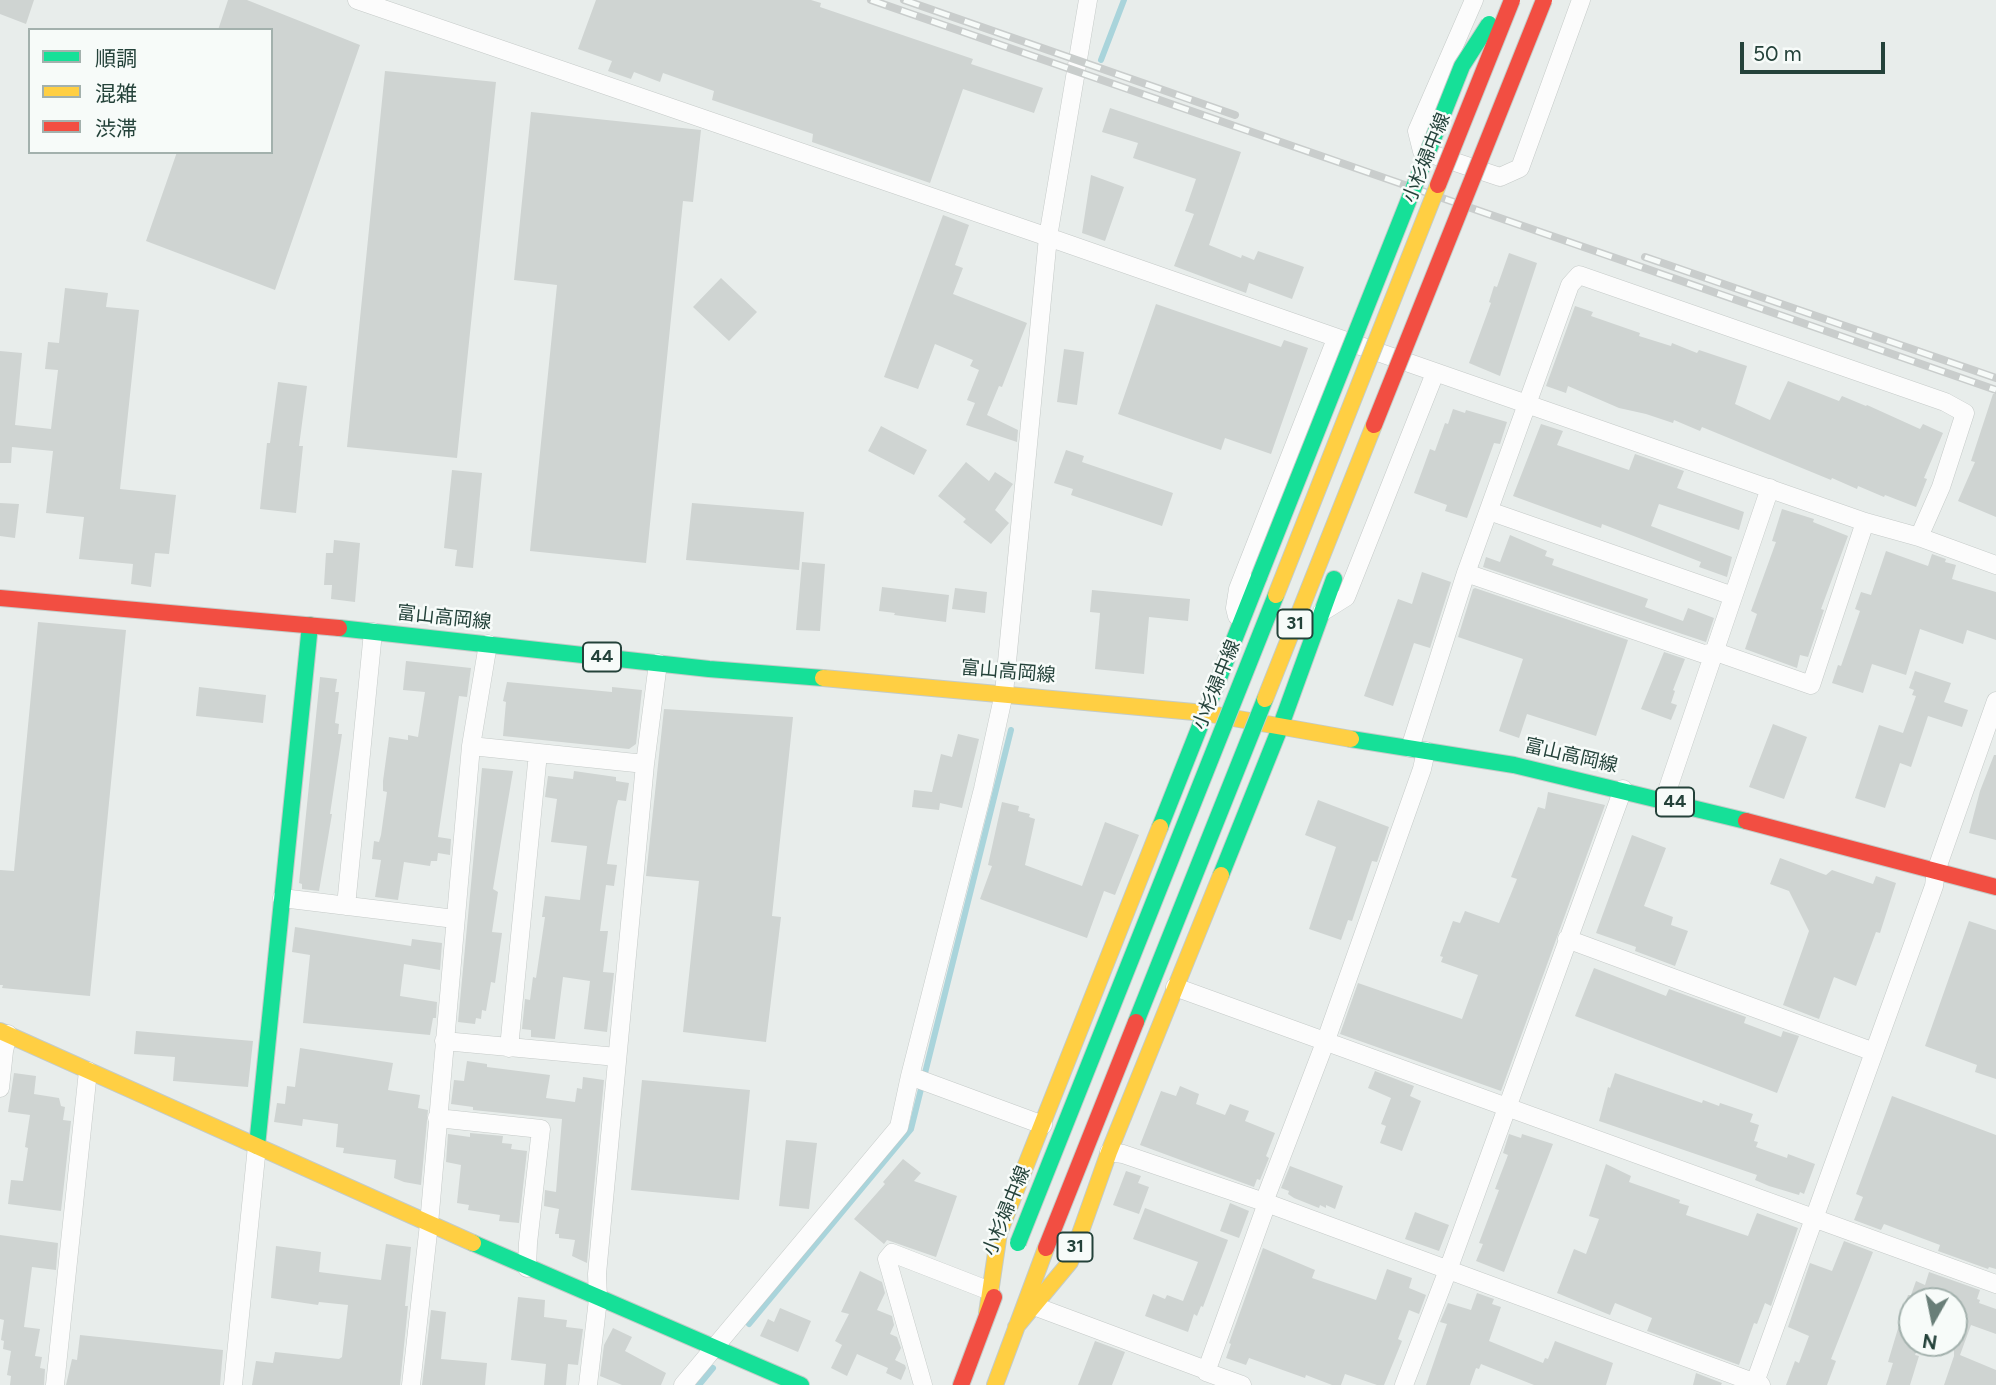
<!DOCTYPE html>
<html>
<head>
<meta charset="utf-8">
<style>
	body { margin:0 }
	#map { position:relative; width:1996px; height:1385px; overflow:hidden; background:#e8edeb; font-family:Figtree,"Noto Sans JP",sans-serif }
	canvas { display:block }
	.legend { position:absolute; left:28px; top:28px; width:245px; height:126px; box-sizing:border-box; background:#f7fbf9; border:2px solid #a3b1ad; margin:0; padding:9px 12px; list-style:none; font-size:21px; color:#24423a }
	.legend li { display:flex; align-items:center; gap:14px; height:35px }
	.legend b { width:35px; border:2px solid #a3b1ad }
	.north { position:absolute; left:1898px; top:1287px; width:70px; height:70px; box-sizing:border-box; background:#f7fbf9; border:2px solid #a3b1ad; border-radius:50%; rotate:189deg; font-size:19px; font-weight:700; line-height:28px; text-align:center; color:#24423a }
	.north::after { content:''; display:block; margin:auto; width:24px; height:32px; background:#697e78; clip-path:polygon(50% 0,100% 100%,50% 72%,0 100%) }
	.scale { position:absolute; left:1740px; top:42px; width:145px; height:32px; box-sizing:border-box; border:4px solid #24423a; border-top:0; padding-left:9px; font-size:21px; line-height:24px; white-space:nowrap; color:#24423a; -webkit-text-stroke:5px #f7fbf9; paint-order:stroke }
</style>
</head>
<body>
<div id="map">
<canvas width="1996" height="1385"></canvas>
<ul class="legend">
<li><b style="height:9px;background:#16e098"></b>順調</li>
<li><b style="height:9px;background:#ffcf43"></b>混雑</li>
<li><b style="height:9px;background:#f24e42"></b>渋滞</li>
</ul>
<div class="north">N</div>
<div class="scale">50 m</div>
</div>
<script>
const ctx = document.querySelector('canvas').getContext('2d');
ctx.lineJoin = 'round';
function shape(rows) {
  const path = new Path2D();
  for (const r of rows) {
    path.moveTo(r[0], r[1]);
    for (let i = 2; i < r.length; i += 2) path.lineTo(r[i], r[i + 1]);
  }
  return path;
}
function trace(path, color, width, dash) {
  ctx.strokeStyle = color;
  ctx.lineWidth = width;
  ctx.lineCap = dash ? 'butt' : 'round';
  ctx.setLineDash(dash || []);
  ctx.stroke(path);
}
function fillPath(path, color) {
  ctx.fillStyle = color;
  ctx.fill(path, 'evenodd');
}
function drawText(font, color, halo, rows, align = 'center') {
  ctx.font = font + ' Figtree,"Noto Sans JP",sans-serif';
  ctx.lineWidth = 5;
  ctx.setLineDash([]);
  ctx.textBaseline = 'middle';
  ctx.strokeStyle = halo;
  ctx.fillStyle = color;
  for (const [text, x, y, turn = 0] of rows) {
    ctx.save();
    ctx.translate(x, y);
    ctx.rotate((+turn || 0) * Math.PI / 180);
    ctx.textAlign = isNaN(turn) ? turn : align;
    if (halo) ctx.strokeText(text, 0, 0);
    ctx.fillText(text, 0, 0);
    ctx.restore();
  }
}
trace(shape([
	[1101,60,1124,0],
	[749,1324,911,1129,1011,730],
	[699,1385,713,1368]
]), '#a9d4db', 6);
fillPath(shape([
	[0,0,34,0,26,24,0,14],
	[228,0,247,0,360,45,275,290,146,241,177,152,271,152,271,30,218,30],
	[596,0,811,0,821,3,820,7,973,59,971,64,1043,88,1034,113,963,89,930,183,812,142,813,134,712,100,714,91,663,73,660,82,634,72,631,79,608,71,612,61,578,49],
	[385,71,496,82,457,458,347,447],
	[1110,108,1241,152,1209,245,1241,258,1242,255,1254,260,1258,251,1304,267,1292,299,1249,283,1246,293,1174,266,1194,214,1185,211,1196,179,1133,158,1138,143,1102,132],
	[531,112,701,130,693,202,683,201,646,563,530,551,557,285,514,280],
	[1091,175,1124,187,1105,241,1082,233],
	[943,215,969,225,955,265,963,268,953,294,1027,323,1002,387,999,386,987,415,1018,430,1017,442,966,425,975,403,967,400,979,370,970,366,973,360,935,344,918,389,884,377],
	[1509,253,1537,263,1500,376,1469,363,1491,303,1489,302,1494,286,1497,287],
	[721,278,757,312,729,341,693,307],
	[65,288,108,293,106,307,139,310,120,489,176,495,169,554,155,553,151,587,131,584,133,564,79,559,84,517,46,513,53,451,12,447,11,463,0,463,0,351,22,353,15,425,51,429,58,370,45,369,48,342,59,343],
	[1156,304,1281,347,1284,340,1308,348,1271,454,1225,438,1221,450,1118,414],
	[1575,306,1593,312,1591,316,1640,333,1639,336,1671,346,1672,343,1697,353,1699,350,1747,366,1735,404,1770,420,1788,381,1839,401,1842,396,1866,406,1867,405,1920,429,1923,424,1943,433,1924,478,1927,479,1916,507,1885,495,1884,497,1858,486,1857,489,1832,478,1831,480,1702,427,1700,431,1674,420,1673,423,1646,414,1619,408,1568,386,1566,393,1546,386],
	[1064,349,1084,352,1077,405,1057,402],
	[278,382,307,386,299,446,303,446,296,513,260,509,267,443,270,443],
	[1993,394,1996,394,1996,517,1958,501,1975,462,1971,461],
	[1453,409,1465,413,1466,410,1507,422,1500,444,1494,443,1467,518,1445,511,1447,505,1414,493,1430,449,1435,451,1445,423,1448,424],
	[1541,424,1563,431,1557,445,1629,470,1635,454,1684,471,1677,488,1744,512,1739,530,1659,504,1651,526,1732,557,1727,577,1699,567,1701,562,1639,538,1602,524,1601,528,1587,523,1513,496],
	[881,426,927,450,914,475,868,451],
	[1066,450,1084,456,1082,462,1173,493,1162,526,1071,495,1073,489,1054,483],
	[966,462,989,481,995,472,1013,484,995,510,1009,523,991,544,963,522,966,519,938,496],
	[452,470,482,473,473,568,455,566,457,550,444,548],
	[0,503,19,504,15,538,0,536],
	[692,503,804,512,799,570,686,560],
	[1782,509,1814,519,1813,522,1848,536,1821,609,1824,610,1808,657,1800,655,1797,668,1745,649,1757,614,1751,611,1776,542,1772,541],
	[1510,535,1547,551,1545,556,1554,559,1552,565,1648,599,1645,607,1683,621,1688,608,1714,618,1706,642,1483,567,1486,557,1500,562],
	[334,540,360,543,355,602,331,599,332,585,324,585,326,553,333,553],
	[1886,551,1928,566,1932,554,1946,559,1945,562,1956,565,1952,579,1996,592,1996,640,1967,630,1963,644,1920,629,1906,675,1872,664,1863,693,1832,683,1838,665,1841,666,1860,611,1855,609,1861,592,1871,595],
	[802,562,825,564,820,631,796,630],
	[1422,572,1451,582,1430,648,1414,643,1393,706,1364,696,1398,599,1412,604],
	[882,587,949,595,946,622,894,615,895,613,879,611],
	[955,588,987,592,985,613,952,609],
	[1475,588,1628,640,1596,736,1527,714,1519,738,1499,731,1523,659,1458,637,1473,589],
	[1092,590,1190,599,1188,621,1149,617,1144,674,1095,669,1100,613,1090,612],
	[38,622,126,630,90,996,2,988,3,985,0,985,0,870,14,871],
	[1664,652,1685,659,1673,690,1675,691,1671,703,1677,705,1671,720,1641,709],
	[406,661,471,668,467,697,459,696,438,837,451,839,450,855,438,853,437,861,431,861,430,866,404,862,398,900,375,897,381,860,372,859,374,841,379,842,381,835,387,792,383,791,383,781,389,737,408,740,408,735,418,737,425,692,403,690],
	[1915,671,1951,683,1944,702,1968,710,1962,727,1928,716,1911,767,1900,763,1885,808,1855,798,1879,725,1903,733,1916,696,1912,695,1914,690,1909,688],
	[320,677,337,679,335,692,339,692,335,723,339,724,338,734,342,734,330,814,332,814,319,891,302,889,302,884,299,883],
	[507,682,612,692,612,687,642,690,636,744,629,749,503,736,506,702,503,701],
	[199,687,266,695,263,723,196,716],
	[664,709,793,717,772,916,781,917,766,1042,683,1032,699,881,646,876],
	[1773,724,1807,737,1784,799,1749,787],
	[958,734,979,739,962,808,940,803,939,810,912,807,914,790,932,792,941,754,952,757],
	[1994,755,1996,755,1996,840,1969,833,1980,791],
	[482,768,513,771,493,889,498,892,492,932,502,933,495,983,491,982,486,1011,482,1010,481,1019,476,1018,475,1024,458,1022],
	[574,771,616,777,616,781,629,783,626,801,618,800,616,807,607,864,617,865,614,886,606,885,600,931,608,931,603,972,614,973,607,1032,584,1029,590,981,563,977,555,1039,531,1037,531,1030,522,1029,525,999,530,1000,533,977,536,978,545,917,542,917,545,896,580,900,587,846,551,842,557,799,545,797,548,776,573,779],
	[1548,792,1605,805,1501,1091,1340,1034,1358,983,1462,1019,1478,975,1441,962,1443,957,1440,956,1453,921,1460,923,1465,911,1499,923,1517,879,1511,877,1538,807,1545,809],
	[1318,800,1389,827,1377,862,1372,861,1352,921,1348,920,1341,940,1309,929,1336,847,1305,835],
	[1002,802,1019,806,1018,811,1030,814,1029,817,1035,819,1025,865,1082,886,1105,822,1139,835,1115,895,1104,891,1087,938,980,899,992,866,988,865],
	[1632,835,1666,848,1644,906,1673,917,1671,925,1688,931,1675,966,1635,951,1636,947,1596,933],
	[1780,858,1826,875,1832,870,1873,884,1876,876,1896,883,1880,933,1876,932,1856,986,1834,977,1819,1019,1783,1005,1809,931,1789,891,1770,884],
	[1969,921,1996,930,1996,1079,1975,1072,1977,1065,1925,1046],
	[295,927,411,946,412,939,442,943,440,970,404,964,400,996,437,1002,436,1018,433,1018,430,1035,303,1023,310,955,292,952],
	[1594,968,1666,996,1669,989,1746,1017,1744,1023,1781,1037,1783,1031,1799,1036,1777,1093,1575,1016],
	[136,1031,253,1041,248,1087,173,1081,175,1057,134,1054],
	[300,1048,393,1063,388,1090,420,1095,418,1108,428,1110,421,1185,404,1182,394,1178,396,1160,343,1153,344,1148,336,1147,338,1124,303,1119,302,1126,274,1122,277,1103,285,1104,287,1086,295,1087],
	[467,1061,487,1064,487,1067,550,1075,546,1098,575,1102,577,1088,582,1089,583,1077,604,1080,587,1263,572,1256,575,1240,559,1238,559,1234,555,1234,559,1209,544,1206,545,1190,556,1192,562,1119,473,1110,473,1107,451,1104,454,1080,464,1081],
	[1375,1071,1414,1086,1410,1096,1421,1101,1402,1151,1380,1143,1386,1126,1381,1124,1391,1098,1368,1088],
	[14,1073,36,1076,34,1094,59,1098,61,1106,65,1107,63,1120,71,1121,61,1211,8,1204,11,1180,23,1181,28,1148,25,1147,30,1115,8,1112],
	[1615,1073,1702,1103,1703,1100,1719,1106,1720,1103,1753,1114,1750,1122,1759,1125,1754,1141,1758,1142,1756,1147,1787,1158,1788,1154,1815,1164,1804,1194,1800,1192,1799,1195,1769,1186,1755,1180,1757,1175,1599,1121,1608,1087,1610,1088],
	[642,1080,750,1090,739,1200,631,1190],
	[1180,1086,1199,1094,1196,1104,1225,1115,1230,1104,1249,1111,1245,1121,1275,1133,1266,1156,1269,1158,1260,1180,1257,1179,1254,1187,1140,1145,1161,1091,1176,1096],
	[1892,1096,1996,1135,1996,1269,1989,1267,1988,1269,1938,1251,1940,1245,1884,1224,1881,1230,1854,1220,1863,1197,1856,1194],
	[470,1133,503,1136,502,1143,512,1144,511,1149,527,1151,519,1223,499,1221,500,1215,468,1210,469,1205,457,1203,461,1165,446,1162,448,1134,470,1137],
	[1509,1134,1521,1138,1522,1134,1553,1144,1504,1272,1476,1261,1483,1244,1479,1243,1499,1190,1495,1189,1508,1155,1503,1153],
	[786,1140,817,1143,809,1209,779,1206],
	[903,1159,921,1173,914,1181,957,1196,936,1257,887,1240,884,1244,854,1219,885,1184,883,1182],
	[1606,1164,1631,1176,1629,1182,1680,1200,1679,1203,1689,1206,1686,1215,1748,1236,1757,1213,1798,1228,1771,1306,1765,1303,1757,1324,1754,1323,1739,1365,1647,1331,1652,1318,1615,1303,1610,1315,1557,1293,1574,1249,1586,1254,1599,1219,1589,1216],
	[1290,1166,1343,1186,1335,1209,1326,1205,1326,1208,1320,1205,1319,1208,1294,1198,1288,1194,1289,1191,1281,1188],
	[1126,1171,1141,1176,1138,1183,1149,1187,1139,1214,1113,1205],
	[1230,1203,1249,1211,1239,1238,1220,1231],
	[1145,1208,1228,1240,1203,1307,1201,1306,1197,1316,1194,1314,1188,1332,1145,1316,1153,1294,1165,1299,1167,1295,1183,1301,1198,1262,1133,1239],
	[1415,1212,1449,1225,1439,1251,1405,1239],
	[0,1235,58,1243,56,1270,32,1267,24,1327,40,1329,35,1356,42,1357,40,1368,45,1369,44,1385,10,1385,11,1376,7,1375,11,1351,3,1349,4,1341,1,1340,4,1320,0,1319],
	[1844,1241,1873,1252,1831,1359,1836,1361,1827,1385,1786,1385,1795,1361,1799,1363,1809,1336,1788,1327,1810,1263,1832,1271],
	[386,1244,411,1247,405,1306,408,1306,400,1385,252,1385,256,1361,273,1363,275,1352,339,1359,342,1357,348,1305,319,1302,318,1305,271,1298,276,1246,321,1252,319,1272,381,1280],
	[1263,1248,1315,1270,1312,1278,1376,1300,1387,1269,1412,1278,1409,1288,1426,1295,1419,1314,1409,1310,1398,1339,1402,1341,1384,1385,1377,1385,1345,1374,1341,1385,1332,1385,1306,1375,1305,1378,1249,1358,1246,1365,1226,1358,1231,1344,1229,1343],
	[860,1271,882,1282,885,1293,877,1310,892,1316,894,1325,890,1334,897,1337,901,1348,895,1360,905,1365,906,1368,901,1380,886,1373,888,1368,857,1354,847,1376,831,1368,842,1345,835,1341,849,1314,841,1312],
	[1929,1272,1980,1290,1977,1299,1980,1300,1979,1303,1996,1309,1996,1334,1971,1325,1960,1355,1996,1370,1996,1385,1944,1385,1954,1356,1954,1301,1912,1301,1912,1349,1917,1350,1915,1355,1919,1356,1910,1385,1886,1385,1893,1363,1888,1362,1908,1295,1911,1295,1916,1281,1925,1285],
	[1477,1293,1494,1299,1492,1304,1501,1307,1489,1341,1543,1363,1545,1358,1548,1359,1555,1341,1613,1363,1606,1385,1534,1385,1481,1364,1479,1369,1476,1368,1470,1385,1426,1385,1447,1324,1440,1322,1448,1303,1471,1310],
	[518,1297,545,1300,544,1317,567,1320,566,1327,583,1329,578,1365,568,1364,566,1385,544,1385,546,1364,511,1360],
	[780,1308,811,1321,798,1352,760,1336,768,1319,774,1322],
	[431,1310,446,1312,441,1359,487,1363,485,1385,422,1385],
	[613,1328,632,1337,625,1351,666,1373,661,1385,622,1385,600,1376,604,1345],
	[80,1335,223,1350,220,1385,66,1385,72,1359,77,1360],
	[1095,1341,1125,1352,1112,1385,1078,1385],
	[1696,1373,1722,1383,1721,1385,1693,1385]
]), '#cfd4d2');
const street = shape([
	[357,0,1048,237,1865,522,1919,537,1996,565],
	[1474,0,1417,131,1422,151,1500,177,1520,168,1581,0],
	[1489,511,1733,596],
	[1466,573,1704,654,1716,652,1811,685,1865,522],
	[1322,612,1346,597,1435,373],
	[1237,616,1235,608,1238,589,1336,339],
	[471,746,645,764],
	[1410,748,1466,573,1570,285,1579,275,1945,402,1965,413,1941,487,1919,537],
	[1664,800,1770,488],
	[282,898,455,919],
	[346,906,373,632],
	[1567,939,1874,1052],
	[1175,987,1996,1284],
	[444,1041,617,1057],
	[509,1048,538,753],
	[910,1076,1043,1125],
	[0,1088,4,1051,8,1034],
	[437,1118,541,1129,528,1243,527,1268],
	[1109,1152,1123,1154,1264,1202,1761,1385],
	[1264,1202,1326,1040,1422,769,1426,751],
	[1034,1306,1206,1370],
	[55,1385,88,1071],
	[233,1385,257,1146],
	[411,1385,429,1224,471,746,488,644],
	[588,1385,598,1299,597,1274,645,764,658,663],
	[683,1385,899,1127,910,1076,983,789,1004,693,1048,237,1088,0],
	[923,1385,887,1259,892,1253,990,1291],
	[1242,1385,1206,1372,1267,1203],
	[1404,1385,1448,1270,1623,789],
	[1754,1385,1934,886,1936,871,1996,701]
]);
const fast = shape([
	[339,628,709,669,823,678],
	[1351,739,1514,765,1746,821],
	[1160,827,1259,577],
	[1221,875,1280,728,1334,579],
	[257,1146,310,625],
	[473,1243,801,1385]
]);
const slow = shape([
	[823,678,1205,713,1351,739],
	[0,1031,473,1243],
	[987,1313,999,1233,1160,827],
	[1016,1327,1070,1262,1109,1152,1221,875],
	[995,1385,1046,1248]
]);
const jam = shape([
	[0,598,339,628],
	[1746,821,1996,887],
	[961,1385,994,1297]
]);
trace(street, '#c5cac8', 19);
trace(fast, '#c3cbc8', 18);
trace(slow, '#c3cbc8', 18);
trace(jam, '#c3cbc8', 18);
trace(street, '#fcfcfc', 18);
trace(fast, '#16e098', 16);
trace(slow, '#ffcf43', 16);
trace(jam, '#f24e42', 16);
const rail = shape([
	[871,0,1996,390],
	[904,0,1235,115],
	[1645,257,1996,378]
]);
trace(rail, '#c9cdcc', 8);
trace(rail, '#f7fbf9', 5, [16]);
const fastBridge = shape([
	[1259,577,1462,66,1489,24],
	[1136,1022,1265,699],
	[1018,1243,1276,595]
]);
const slowBridge = shape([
	[1276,595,1438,185],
	[1265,699,1374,425]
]);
const jamBridge = shape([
	[1438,185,1512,0],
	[1374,425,1544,0],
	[1046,1248,1136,1022]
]);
trace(fastBridge, '#c3ccc9', 18, []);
trace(slowBridge, '#c3ccc9', 18, []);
trace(jamBridge, '#c3ccc9', 18, []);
trace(fastBridge, '#16e098', 16);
trace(slowBridge, '#ffcf43', 16);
trace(jamBridge, '#f24e42', 16);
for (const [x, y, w] of [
	[1295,624,35],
	[602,657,38],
	[1675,802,38],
	[1075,1247,35]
]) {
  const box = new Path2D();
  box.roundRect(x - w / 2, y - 14.5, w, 29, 5);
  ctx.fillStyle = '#f7fbf9';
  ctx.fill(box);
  trace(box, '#24423a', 2);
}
drawText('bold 18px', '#24423a', null, [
	["31",1295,624],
	["44",602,657],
	["44",1675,802],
	["31",1075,1247]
]);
drawText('19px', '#24423a', '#f7fbf9', [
	["小杉婦中線",1427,158,-68],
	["富山高岡線",444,618,6],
	["富山高岡線",1008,672,5],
	["小杉婦中線",1217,685,-68],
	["富山高岡線",1571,756,13],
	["小杉婦中線",1007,1211,-68]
]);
</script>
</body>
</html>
